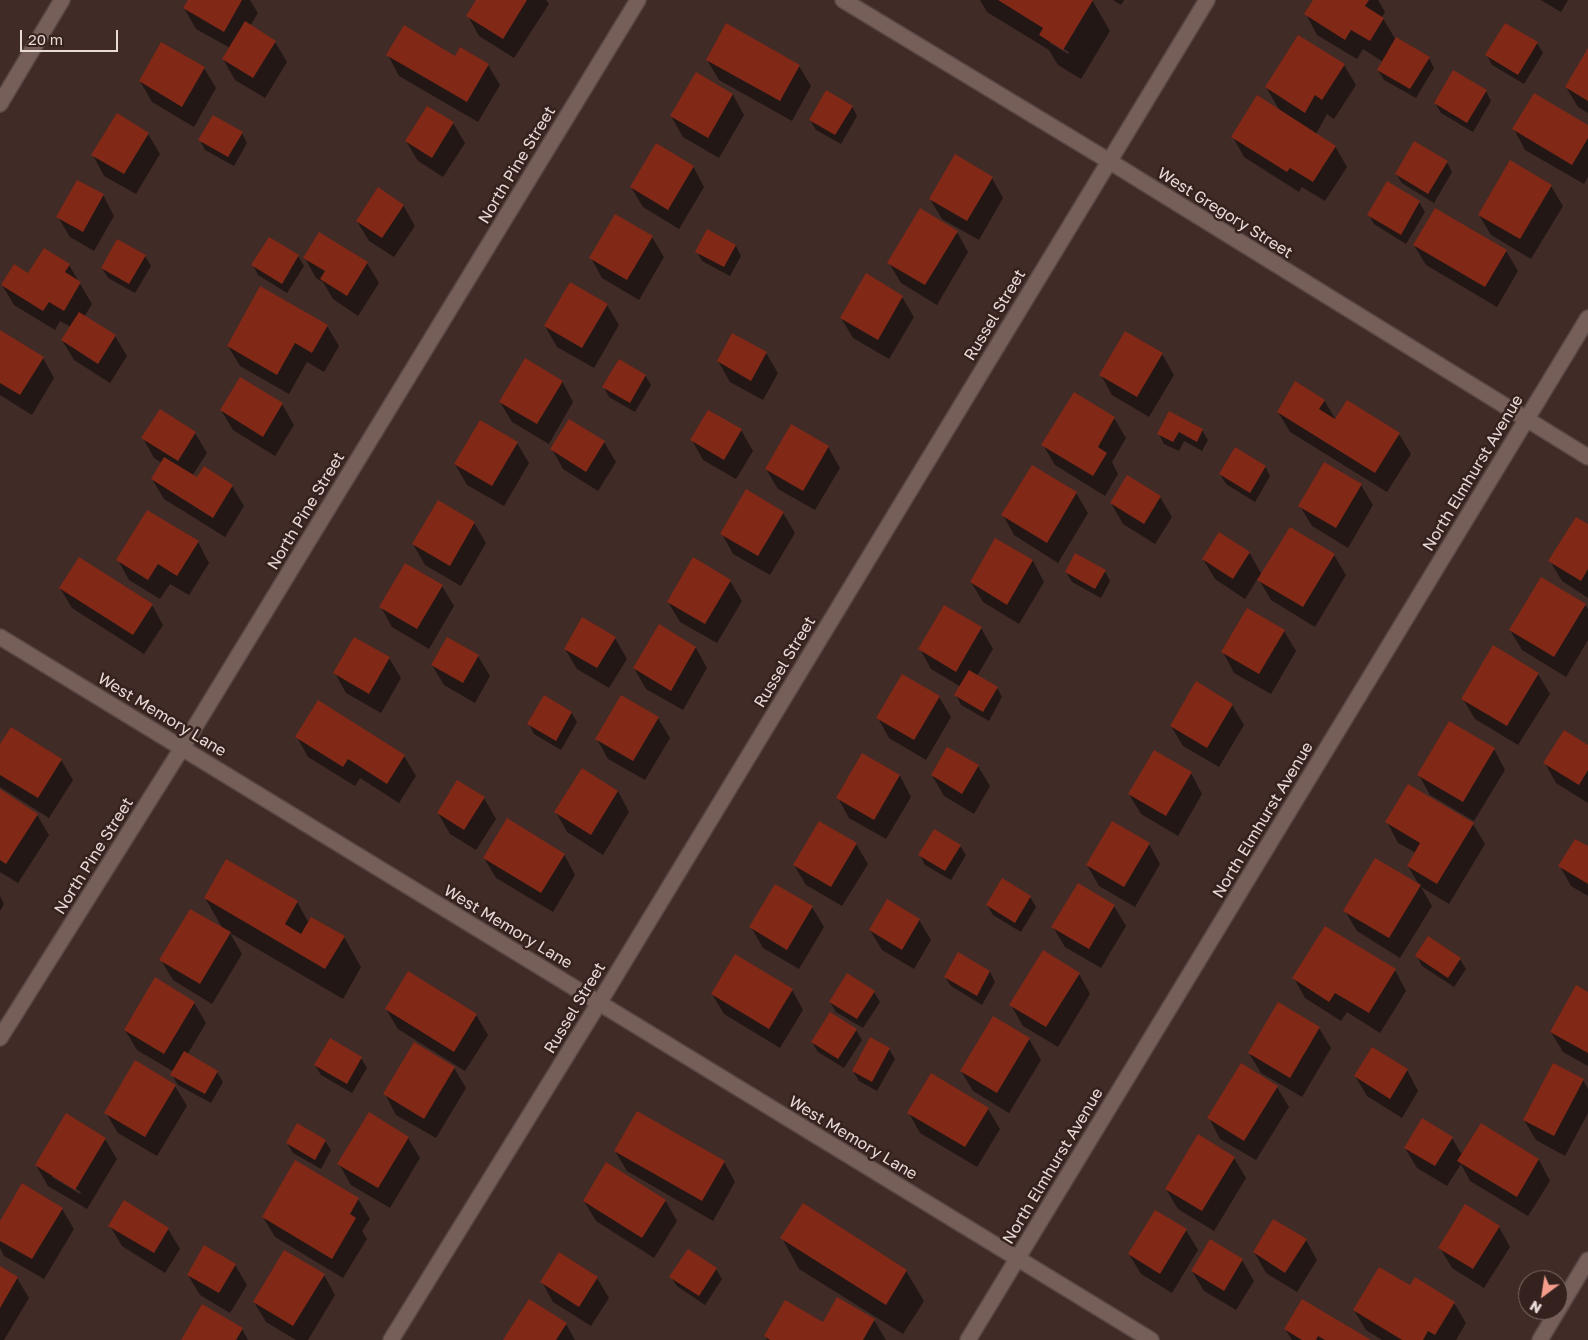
<!DOCTYPE html>
<html>
<head>
<meta charset="utf-8">
<style>
	body { margin:0 }
	#map { position:relative; width:1588px; height:1340px; overflow:hidden; background:#402b27; font-family:"Golos Text",sans-serif }
	canvas { display:block }
	.north { position:absolute; left:1518px; top:1270px; width:50px; height:50px; box-sizing:border-box; background:#35211d; border:1px solid #7d6b67; border-radius:50%; rotate:211deg; font-size:14px; font-weight:700; line-height:20px; text-align:center; color:#e8dad7 }
	.north::after { content:''; display:block; margin:auto; width:18px; height:22px; background:#f49d8b; clip-path:polygon(50% 0,100% 100%,50% 72%,0 100%) }
	.scale { position:absolute; left:20px; top:30px; width:98px; height:22px; box-sizing:border-box; border:2px solid #e8dad7; border-top:0; padding-left:6px; font-size:15px; line-height:18px; white-space:nowrap; color:#e8dad7; -webkit-text-stroke:4px #35211d; paint-order:stroke }
</style>
</head>
<body>
<div id="map">
<canvas width="1588" height="1340"></canvas>
<div class="north">N</div>
<div class="scale">20 m</div>
</div>
<script>
const ctx = document.querySelector('canvas').getContext('2d');
ctx.lineJoin = 'round';
function fillPath(path, color) {
  ctx.fillStyle = color;
  ctx.fill(path, 'evenodd');
}
function shape(rows) {
  const path = new Path2D();
  for (const r of rows) {
    path.moveTo(r[0], r[1]);
    for (let i = 2; i < r.length; i += 2) path.lineTo(r[i], r[i + 1]);
  }
  return path;
}
function trace(path, color, width, dash) {
  ctx.strokeStyle = color;
  ctx.lineWidth = width;
  ctx.lineCap = dash ? 'butt' : 'round';
  ctx.setLineDash(dash || []);
  ctx.stroke(path);
}
function drawText(font, color, halo, rows, align = 'center') {
  ctx.font = font + ' "Golos Text",sans-serif';
  ctx.lineWidth = 5;
  ctx.setLineDash([]);
  ctx.textBaseline = 'middle';
  ctx.strokeStyle = halo;
  ctx.fillStyle = color;
  for (const [text, x, y, turn = 0] of rows) {
    ctx.save();
    ctx.translate(x, y);
    ctx.rotate((+turn || 0) * Math.PI / 180);
    ctx.textAlign = isNaN(turn) ? turn : align;
    if (halo) ctx.strokeText(text, 0, 0);
    ctx.fillText(text, 0, 0);
    ctx.restore();
  }
}
fillPath(shape([
	[189,0,250,0,258,13,250,26,275,42,287,62,265,98,235,80,223,59,230,48,196,29,184,8],
	[477,0,546,0,549,4,514,58,479,36,468,16],
	[980,0,1092,0,1110,31,1081,79,1058,65,1049,50,987,12],
	[1050,40,1069,52,1068,54,1050,43],
	[1113,0,1124,0,1121,5],
	[1314,0,1378,0,1385,12,1382,17,1396,40,1429,58,1434,68,1416,98,1384,80,1378,70,1383,62,1363,49,1357,59,1317,35,1306,14],
	[1541,0,1568,0,1561,12],
	[1505,25,1537,43,1543,53,1524,84,1492,65,1487,55],
	[162,44,204,68,216,88,194,127,152,102,140,81],
	[1588,51,1588,113,1578,107,1566,87],
	[388,55,456,57,488,65,500,85,478,122,399,76],
	[707,60,799,66,811,86,792,121,719,80],
	[1344,65,1356,85,1334,119,1327,114,1316,134,1335,146,1347,167,1325,201,1302,187,1299,192,1244,157,1233,137,1280,111,1266,87],
	[696,74,733,95,744,115,719,158,683,137,671,116],
	[1486,91,1491,101,1473,132,1441,113,1435,103],
	[852,106,857,116,841,144,816,130,810,120],
	[453,123,465,143,443,177,418,161,406,141],
	[1588,126,1588,177,1584,184,1525,150,1514,129],
	[242,133,247,143,234,166,205,150,200,140],
	[148,134,160,154,136,194,104,176,93,155],
	[1447,162,1452,172,1434,203,1402,183,1396,174],
	[693,166,704,187,679,229,643,207,631,187],
	[992,178,1003,198,979,240,942,219,930,199],
	[1551,186,1563,206,1531,259,1491,235,1479,215],
	[103,195,114,216,94,251,70,237,58,217],
	[1419,202,1425,212,1406,244,1374,224,1369,215],
	[403,205,415,226,394,257,369,241,357,221],
	[1435,209,1506,251,1518,271,1497,307,1426,265,1414,245],
	[957,232,968,252,937,305,901,283,889,263],
	[652,237,664,257,639,300,602,278,591,258],
	[736,246,741,256,730,276,702,261,697,252],
	[145,256,151,266,135,293,108,278,102,268],
	[298,256,304,266,287,293,258,275,253,265],
	[305,258,367,263,379,283,358,316,333,299,323,282,316,278],
	[69,265,92,304,84,317,115,336,127,356,110,383,74,360,62,340,71,327,60,321,55,330,14,305,2,285,29,275],
	[902,297,914,317,889,359,853,338,841,318],
	[607,305,619,325,594,368,557,347,545,326],
	[327,326,339,346,324,372,307,362,289,394,240,366,228,346],
	[0,331,43,358,54,378,32,415,0,395],
	[766,353,778,373,763,400,730,382,718,361],
	[1162,354,1174,375,1149,417,1112,395,1101,375],
	[645,375,651,385,635,412,609,397,604,387],
	[241,379,282,404,294,425,275,456,233,430,221,410],
	[562,381,573,402,549,444,512,422,500,402],
	[1324,400,1336,420,1399,434,1411,454,1387,492,1290,432,1278,412],
	[1170,413,1202,430,1208,440,1202,451,1184,441,1179,451,1164,444,1159,434],
	[1114,418,1126,438,1112,462,1118,474,1105,496,1055,465,1043,445],
	[741,430,753,451,736,479,703,460,692,440],
	[195,433,207,453,192,476,198,479,205,468,232,486,244,506,225,537,164,499,152,479,162,463,154,458,143,438],
	[604,442,616,462,598,491,563,469,552,449],
	[517,443,529,463,504,506,467,485,455,464],
	[828,447,840,468,815,510,778,489,766,469],
	[1265,466,1270,476,1255,502,1226,484,1220,474],
	[1361,485,1373,505,1348,548,1312,526,1300,506],
	[1076,493,1088,513,1058,563,1014,535,1003,515],
	[1160,497,1172,517,1155,544,1123,524,1111,503],
	[783,513,795,533,770,575,733,554,722,534],
	[474,523,486,543,461,586,425,565,413,544],
	[1588,526,1588,598,1562,581,1550,561],
	[996,540,1033,561,1044,582,1019,624,983,602,971,582],
	[198,542,209,563,189,595,170,584,160,599,129,580,118,560],
	[1249,552,1262,575,1334,555,1346,575,1315,627,1271,600,1258,578,1245,599,1215,579,1203,559],
	[1105,571,1110,581,1101,598,1072,582,1066,572],
	[730,581,742,601,717,643,680,622,668,602],
	[442,586,454,606,429,649,392,627,381,607],
	[60,588,152,605,163,625,144,654,72,608],
	[1585,605,1588,609,1588,640,1566,677,1522,650,1510,630],
	[981,628,993,649,977,676,997,688,1002,697,989,721,961,705,956,695,961,687,931,669,920,649],
	[1284,631,1296,651,1271,694,1234,673,1223,652],
	[355,638,389,658,401,678,381,713,346,693,335,673],
	[615,638,627,659,609,688,577,669,565,649],
	[696,648,707,668,683,710,646,689,634,668],
	[478,656,490,676,475,703,444,685,432,665],
	[1538,674,1550,694,1518,745,1475,719,1463,699],
	[939,697,951,717,926,760,889,738,878,718],
	[319,702,404,756,416,776,399,803,360,778,355,786,308,757,297,737],
	[1232,705,1244,725,1219,767,1183,746,1171,726],
	[571,712,577,722,561,750,534,734,529,724],
	[658,718,670,738,645,780,608,759,597,739],
	[1588,746,1588,803,1556,783,1545,763],
	[0,747,61,760,73,780,49,818,0,787],
	[1494,749,1505,770,1474,821,1430,795,1419,775],
	[863,755,900,776,911,797,886,839,849,818,838,798],
	[978,766,990,786,974,814,944,796,932,775],
	[1191,773,1202,794,1178,836,1141,814,1129,794],
	[0,791,37,815,49,835,18,883,0,872],
	[618,791,629,812,603,855,567,832,556,812],
	[484,798,496,819,476,850,450,834,438,813],
	[1387,822,1473,824,1485,844,1449,904,1421,887,1432,906,1400,958,1357,931,1345,911,1419,885,1408,866,1416,853,1398,843],
	[856,844,868,864,842,906,806,885,794,865],
	[1149,844,1160,864,1135,907,1099,886,1087,865],
	[960,846,966,855,951,880,925,865,920,855],
	[1588,848,1588,896,1571,886,1560,866],
	[564,854,575,875,553,912,496,878,484,858],
	[0,896,4,904,0,911],
	[1030,897,1036,907,1021,932,993,915,987,905],
	[205,898,297,902,309,923,344,937,361,967,343,999,230,933,242,954,212,1004,173,980,161,960,223,929],
	[1114,906,1126,926,1101,968,1065,947,1053,927],
	[812,907,824,927,799,969,763,948,751,927],
	[919,920,931,940,914,969,882,950,870,930],
	[958,954,990,972,995,982,982,1005,951,986,945,977],
	[1417,956,1460,959,1466,969,1454,987,1422,966],
	[1395,970,1406,991,1380,1033,1347,1012,1341,1021,1305,998,1294,978],
	[1079,974,1090,994,1058,1047,1023,1026,1011,1005],
	[792,990,803,1010,780,1048,724,1014,712,994],
	[874,992,880,1002,863,1028,836,1012,830,1002],
	[1588,993,1588,1066,1563,1052,1551,1032],
	[194,1003,206,1023,187,1055,217,1072,223,1082,211,1103,178,1085,172,1075,174,1072,137,1050,125,1030],
	[386,1009,476,1015,488,1035,465,1071,398,1029],
	[1319,1028,1331,1048,1302,1097,1261,1073,1249,1053],
	[856,1030,862,1040,844,1068,818,1052,812,1042],
	[1029,1039,1041,1060,1009,1113,973,1091,961,1071],
	[889,1049,895,1059,877,1091,859,1081,853,1071],
	[361,1058,367,1068,352,1093,321,1075,315,1065],
	[454,1068,466,1088,436,1138,396,1115,385,1094],
	[1407,1070,1418,1091,1402,1118,1367,1096,1355,1076],
	[1583,1080,1588,1089,1588,1113,1565,1156,1536,1140,1524,1120],
	[175,1086,187,1106,157,1156,118,1133,106,1113],
	[1277,1087,1289,1107,1256,1160,1220,1139,1209,1118],
	[988,1109,1000,1129,977,1167,920,1133,909,1113],
	[1481,1125,1539,1160,1550,1181,1528,1216,1470,1181,1461,1164,1447,1186,1417,1168,1405,1148,1452,1138,1462,1155],
	[408,1138,420,1158,390,1208,351,1185,339,1164],
	[105,1139,117,1159,87,1209,48,1186,36,1165],
	[52,1174,81,1192,80,1194,52,1177],
	[325,1141,331,1150,321,1169,293,1153,287,1143],
	[615,1151,724,1162,735,1182,713,1221,627,1171],
	[1234,1158,1246,1178,1214,1231,1178,1209,1166,1189],
	[358,1199,370,1219,362,1231,367,1239,343,1278,275,1237,263,1217],
	[665,1200,677,1221,654,1258,596,1221,584,1201],
	[62,1209,74,1229,44,1279,4,1256,0,1248,0,1223],
	[110,1226,168,1229,180,1249,165,1273,122,1246],
	[1499,1227,1510,1247,1484,1288,1452,1268,1440,1248],
	[1186,1230,1198,1250,1172,1293,1141,1274,1129,1254],
	[782,1238,906,1271,924,1301,903,1334,799,1269],
	[1306,1240,1317,1260,1297,1292,1266,1273,1254,1252],
	[1242,1260,1254,1281,1236,1310,1204,1291,1192,1271],
	[235,1265,247,1285,230,1313,200,1295,188,1275],
	[0,1267,17,1278,29,1298,4,1340,0,1340],
	[716,1269,722,1279,705,1305,677,1286,671,1277],
	[324,1275,335,1295,308,1340,296,1340,266,1322,254,1302],
	[597,1278,609,1298,591,1326,553,1302,542,1282],
	[1454,1303,1466,1323,1456,1340,1382,1340,1366,1330,1354,1310],
	[874,1320,886,1340,767,1340,765,1336,823,1324],
	[566,1324,575,1340,504,1340],
	[242,1329,248,1340,182,1340],
	[1285,1329,1369,1340,1292,1340]
]), '#0007');
fillPath(shape([
	[188,0,242,0,224,32,183,8],
	[476,0,527,0,503,39,466,16],
	[998,0,1093,0,1063,50,1039,35,1043,28],
	[1313,0,1369,0,1365,6,1384,18,1370,41,1351,30,1345,40,1304,14],
	[245,21,276,41,253,78,222,59],
	[726,23,800,65,780,101,706,60],
	[1505,23,1538,42,1518,75,1485,55],
	[404,25,455,56,460,47,489,64,467,102,386,55],
	[1298,35,1345,64,1322,100,1315,95,1305,113,1265,87],
	[1396,37,1430,57,1410,89,1377,70],
	[161,42,205,67,182,107,139,81],
	[1588,48,1588,101,1565,87],
	[1453,70,1487,90,1467,123,1434,103],
	[696,72,733,94,708,138,670,116],
	[826,90,853,106,835,135,809,120],
	[1534,93,1588,125,1588,138,1572,165,1512,129],
	[1257,95,1336,146,1313,182,1290,168,1287,172,1231,137],
	[427,106,454,122,432,158,405,141],
	[117,113,149,133,124,174,91,155],
	[213,115,243,132,228,157,198,140],
	[1414,141,1448,161,1428,194,1395,174],
	[656,143,694,166,668,210,630,187],
	[955,154,993,177,967,221,929,199],
	[1510,160,1552,185,1520,239,1478,215],
	[77,180,104,194,83,232,56,217],
	[1387,181,1420,201,1401,235,1367,215],
	[378,187,404,205,382,238,356,221],
	[920,208,958,231,925,285,887,263],
	[1435,208,1507,250,1485,287,1413,245],
	[615,214,653,236,627,280,589,258],
	[707,229,736,245,724,267,695,252],
	[319,232,368,262,347,296,320,279,325,271,303,258],
	[269,237,299,255,282,284,251,265],
	[117,239,146,255,129,284,101,268],
	[44,248,70,264,65,272,81,282,64,311,49,302,43,311,1,285,14,264,28,273],
	[866,273,903,296,878,340,840,318],
	[570,282,608,304,582,348,544,326],
	[260,286,328,325,312,353,295,343,277,375,227,346],
	[79,312,116,335,98,364,61,340],
	[0,330,44,357,20,395,0,383],
	[1125,331,1163,353,1137,397,1099,375],
	[732,333,767,352,751,381,717,361],
	[525,358,563,381,537,424,499,402],
	[619,359,646,375,630,403,602,387],
	[240,377,283,403,263,437,220,410],
	[1295,381,1325,400,1319,409,1335,419,1347,400,1400,433,1375,473,1277,412],
	[1074,392,1115,417,1098,447,1107,453,1093,476,1041,445],
	[160,409,196,432,178,461,141,438],
	[708,410,742,429,724,460,690,440],
	[1169,411,1203,429,1197,442,1179,432,1173,442,1157,434],
	[569,419,605,441,586,472,550,449],
	[480,420,518,442,492,486,454,464],
	[791,424,829,446,803,491,765,469],
	[1235,447,1266,466,1250,493,1219,474],
	[164,457,197,477,204,466,233,485,213,518,151,479],
	[1324,462,1362,484,1336,528,1298,506],
	[1032,465,1077,492,1047,543,1001,515],
	[1127,475,1161,496,1144,524,1110,503],
	[746,489,784,512,758,556,720,534],
	[438,500,475,522,450,566,412,544],
	[147,510,199,541,177,576,158,564,148,580,116,560],
	[1576,517,1588,524,1588,569,1581,581,1548,561],
	[1290,527,1335,554,1303,607,1257,580],
	[1219,532,1250,552,1233,579,1202,559],
	[995,538,1033,560,1007,605,970,582],
	[1075,553,1106,570,1095,589,1065,572],
	[79,557,153,604,133,635,59,588],
	[693,557,731,580,705,624,667,602],
	[405,563,443,585,417,629,379,607],
	[1541,577,1586,604,1554,657,1509,630],
	[944,605,982,627,956,672,918,649],
	[1247,608,1285,630,1259,674,1221,652],
	[582,617,616,637,597,668,564,649],
	[659,624,696,647,671,691,633,668],
	[354,637,390,657,369,694,333,673],
	[447,637,479,655,463,683,431,665],
	[1493,645,1539,673,1507,726,1461,699],
	[969,670,998,687,983,712,954,695],
	[902,674,940,696,914,740,876,718],
	[1196,681,1233,704,1207,748,1170,726],
	[544,695,572,712,556,741,527,724],
	[621,695,659,717,633,761,595,739],
	[318,700,405,755,387,784,348,759,343,767,295,737],
	[1449,721,1495,748,1463,802,1417,775],
	[11,727,62,759,38,798,0,775,0,744],
	[1564,730,1588,745,1588,770,1579,785,1543,763],
	[947,747,979,765,962,794,931,775],
	[1154,750,1192,772,1166,816,1128,794],
	[862,753,900,775,874,820,836,798],
	[582,768,618,791,591,835,554,812],
	[457,780,485,797,464,830,437,813],
	[1408,784,1474,823,1437,884,1407,866,1420,843,1385,822],
	[0,789,38,814,6,864,0,860],
	[507,818,565,854,541,893,483,858],
	[819,821,857,843,831,887,793,865],
	[1112,821,1150,843,1124,887,1086,865],
	[934,829,961,845,945,871,918,855],
	[1575,839,1588,846,1588,884,1558,866],
	[1375,858,1421,885,1389,938,1343,911],
	[226,859,298,901,285,924,301,934,311,917,345,936,325,969,204,898],
	[1002,878,1031,896,1015,923,986,905],
	[1078,883,1115,905,1089,949,1051,927],
	[775,884,813,906,787,950,749,927],
	[887,899,920,919,902,950,869,930],
	[190,909,231,932,200,984,159,960],
	[1325,926,1396,969,1369,1013,1335,993,1329,1002,1292,978],
	[1428,936,1461,958,1448,978,1415,956],
	[1043,950,1080,973,1046,1027,1009,1005],
	[958,952,990,971,977,996,944,977],
	[735,954,793,989,769,1029,711,994],
	[408,971,477,1014,454,1052,385,1009],
	[847,973,875,991,857,1019,829,1002],
	[155,977,195,1002,164,1054,124,1030],
	[1576,985,1588,992,1588,1053,1550,1032],
	[1278,1002,1320,1027,1290,1078,1248,1053],
	[830,1012,857,1029,838,1059,811,1042],
	[993,1016,1030,1038,997,1093,960,1071],
	[870,1037,890,1048,872,1082,852,1071],
	[330,1038,362,1057,347,1084,314,1065],
	[414,1042,455,1067,424,1119,383,1094],
	[1372,1047,1408,1069,1390,1099,1354,1076],
	[184,1051,218,1071,205,1094,170,1075],
	[135,1060,176,1085,145,1137,104,1113],
	[1241,1063,1278,1086,1244,1141,1207,1118],
	[1553,1063,1584,1079,1554,1136,1523,1120],
	[931,1073,989,1108,965,1147,907,1113],
	[637,1111,725,1161,702,1201,614,1151],
	[369,1112,409,1137,378,1188,337,1164],
	[66,1113,106,1138,75,1190,35,1165],
	[1422,1118,1453,1137,1435,1166,1404,1148],
	[297,1123,326,1140,315,1160,286,1143],
	[1481,1123,1539,1159,1517,1197,1457,1161],
	[1198,1134,1235,1157,1202,1211,1165,1189],
	[295,1160,359,1198,350,1214,356,1218,332,1259,262,1217],
	[606,1162,666,1200,642,1238,583,1201],
	[22,1183,63,1208,32,1259,0,1241,0,1221],
	[124,1200,169,1228,154,1253,108,1226],
	[803,1203,907,1270,886,1305,780,1238],
	[1465,1204,1500,1226,1473,1269,1438,1248],
	[1155,1210,1187,1229,1160,1274,1128,1254],
	[1273,1219,1307,1239,1285,1273,1253,1252],
	[1210,1239,1243,1259,1224,1291,1191,1271],
	[204,1245,236,1264,219,1293,187,1275],
	[688,1249,717,1268,699,1296,669,1277],
	[284,1250,325,1274,293,1326,253,1302],
	[559,1252,598,1277,579,1307,540,1282],
	[0,1266,18,1277,0,1308],
	[1379,1267,1410,1285,1415,1277,1455,1302,1435,1335,1428,1331,1423,1340,1402,1340,1353,1310],
	[837,1297,875,1319,863,1340,770,1340,764,1336,785,1300,823,1322],
	[529,1299,567,1323,556,1340,503,1340],
	[1302,1299,1371,1340,1325,1340,1318,1336,1316,1340,1302,1340,1284,1329],
	[202,1304,243,1328,236,1340,181,1340]
]), '#812817');
const minor = shape([
	[843,0,1109,161,1588,457],
	[0,104,62,0],
	[0,637,1151,1340],
	[0,1038,182,748,638,0],
	[1558,1310,1588,1260],
	[391,1340,599,1003,1207,0],
	[968,1340,1588,318],
	[1540,1340,1558,1310]
]);
trace(minor, '#584744', 18);
trace(minor, '#765e59', 15);
drawText('16px', '#e8dad7', '#35211d', [
	["North Pine Street",517,165,-59],
	["West Gregory Street",1225,213,32],
	["Russel Street",995,315,-59],
	["North Elmhurst Avenue",1473,473,-59],
	["North Pine Street",306,511,-59],
	["Russel Street",785,662,-59],
	["West Memory Lane",162,715,31],
	["North Elmhurst Avenue",1263,820,-59],
	["North Pine Street",94,856,-58],
	["West Memory Lane",508,927,31],
	["Russel Street",575,1008,-59],
	["West Memory Lane",853,1138,31],
	["North Elmhurst Avenue",1053,1166,-59]
]);
</script>
</body>
</html>
